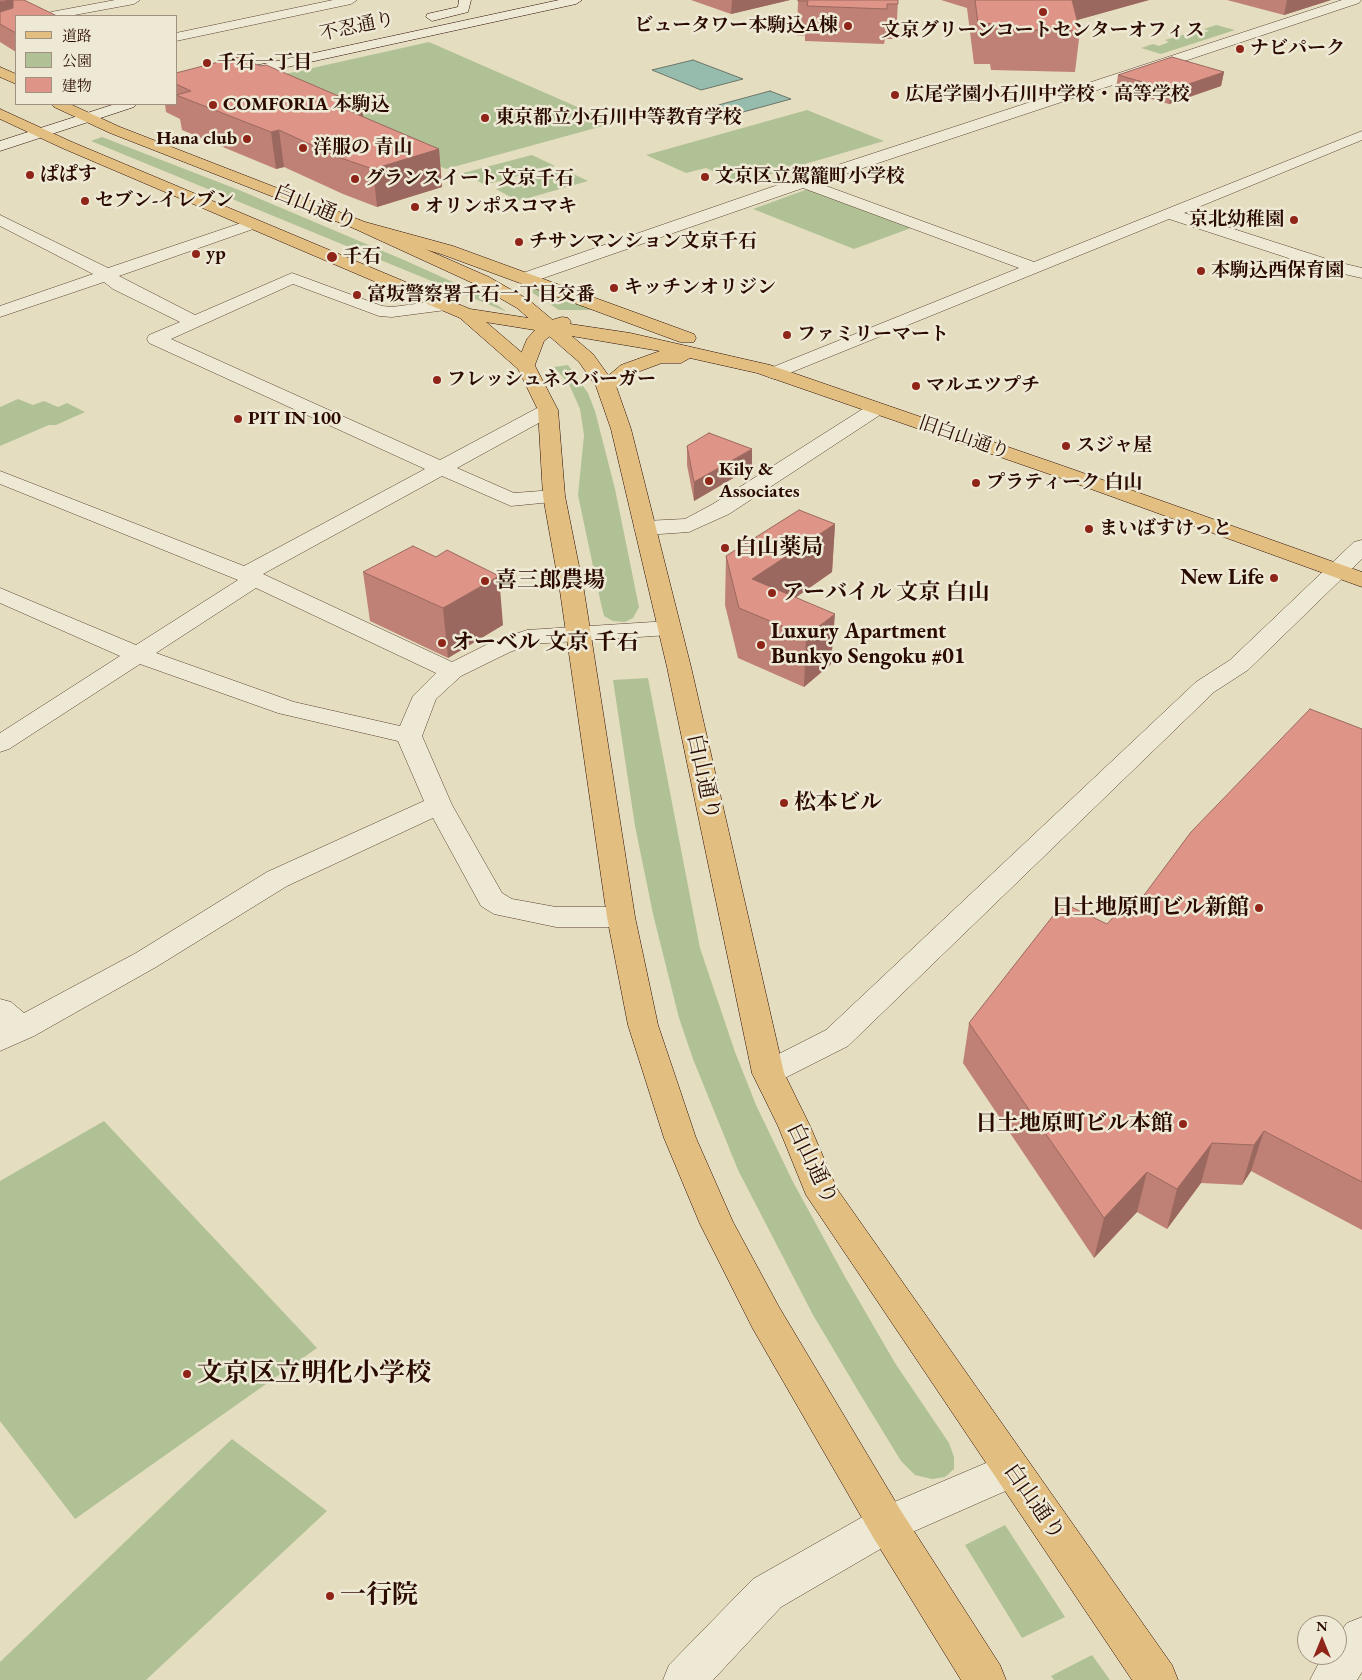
<!DOCTYPE html>
<html>
<head>
<meta charset="utf-8">
<style>
	body { margin:0 }
	#map { position:relative; width:1362px; height:1680px; overflow:hidden; background:#e5ddbf; font-family:"EB Garamond","Noto Serif JP",serif }
	canvas { display:block }
	.legend { position:absolute; left:15px; top:15px; width:162px; height:90px; box-sizing:border-box; background:#eee9d5; border:1px solid #a09080; margin:0; padding:6px 9px; list-style:none; font-size:15px; color:#2b0b00 }
	.legend li { display:flex; align-items:center; gap:10px; height:25px }
	.legend b { width:25px; border:1px solid #a09080 }
	.north { position:absolute; left:1297px; top:1615px; width:50px; height:50px; box-sizing:border-box; background:#eee9d5; border:1px solid #a09080; border-radius:50%; rotate:0deg; font-size:14px; font-weight:700; line-height:20px; text-align:center; color:#2b0b00 }
	.north::after { content:''; display:block; margin:auto; width:18px; height:22px; background:#8f2418; clip-path:polygon(50% 0,100% 100%,50% 72%,0 100%) }
</style>
</head>
<body>
<div id="map">
<canvas width="1362" height="1680"></canvas>
<ul class="legend">
<li><b style="height:6px;background:#e2be80"></b>道路</li>
<li><b style="height:14px;background:#b0c295"></b>公園</li>
<li><b style="height:14px;background:#de9588"></b>建物</li>
</ul>
<div class="north">N</div>
</div>
<script>
const ctx = document.querySelector('canvas').getContext('2d');
ctx.lineJoin = 'round';
function fillPath(path, color) {
  ctx.fillStyle = color;
  ctx.fill(path, 'evenodd');
}
function shape(rows) {
  const path = new Path2D();
  for (const r of rows) {
    path.moveTo(r[0], r[1]);
    for (let i = 2; i < r.length; i += 2) path.lineTo(r[i], r[i + 1]);
  }
  return path;
}
function trace(path, color, width, dash) {
  ctx.strokeStyle = color;
  ctx.lineWidth = width;
  ctx.lineCap = dash ? 'butt' : 'round';
  ctx.setLineDash(dash || []);
  ctx.stroke(path);
}
function drawText(font, color, halo, rows, align = 'center') {
  ctx.font = font + ' "EB Garamond","Noto Serif JP",serif';
  ctx.lineWidth = 5;
  ctx.setLineDash([]);
  ctx.textBaseline = 'middle';
  ctx.strokeStyle = halo;
  ctx.fillStyle = color;
  for (const [text, x, y, turn = 0] of rows) {
    ctx.save();
    ctx.translate(x, y);
    ctx.rotate((+turn || 0) * Math.PI / 180);
    ctx.textAlign = isNaN(turn) ? turn : align;
    if (halo) ctx.strokeText(text, 0, 0);
    ctx.fillText(text, 0, 0);
    ctx.restore();
  }
}
fillPath(shape([
	[1216,25,1235,30,1161,54,1141,48,1153,44,1159,46,1169,42,1165,40,1193,32,1200,34,1209,31,1204,29],
	[429,42,614,123,446,169,276,91,272,77],
	[807,110,884,141,740,183,706,168,686,173,646,155],
	[102,137,239,190,404,260,484,296,507,312,91,141],
	[532,155,555,166,485,185,463,173],
	[565,170,588,181,518,201,496,189],
	[808,189,911,228,854,249,753,209],
	[535,287,593,308,589,310,559,310,528,290],
	[568,365,588,393,595,411,615,489,639,607,633,618,625,622,613,621,604,616,601,604,578,495,584,435,580,409,569,384,554,367],
	[18,399,33,405,44,401,58,407,67,403,85,412,56,425,49,425,0,446,0,407],
	[648,678,700,948,735,1052,756,1105,793,1182,844,1275,895,1363,949,1443,954,1457,954,1469,945,1477,932,1479,915,1475,901,1461,860,1394,813,1315,738,1170,693,1059,679,1018,653,914,635,826,613,680],
	[104,1121,317,1348,75,1519,0,1421,0,1181],
	[232,1439,327,1511,146,1680,0,1680,0,1662],
	[1005,1525,1065,1617,1022,1638,965,1545],
	[1092,1655,1110,1680,1054,1680,1051,1676]
]), '#b0c295');
const water = shape([
	[693,60,743,79,701,90,652,70,693,60],
	[770,91,791,99,732,115,711,107,770,91]
]);
fillPath(water, '#96bcae');
trace(water, '#6b7568', 1);
const street = shape([
	[115,0,140,0,134,4,69,16,45,16,51,12,115,0],
	[333,0,357,0,351,4,176,41,176,33,333,0],
	[1342,0,1361,0,1359,3,818,183,1034,262,1362,131,1362,140,1184,213,1333,261,1362,268,1362,278,1322,269,1169,219,775,379,768,377,765,373,768,369,1019,268,803,188,532,282,520,282,517,278,520,274,795,179,1342,0],
	[0,215,108,268,247,221,259,221,261,224,259,227,119,276,195,315,292,273,382,306,392,307,446,300,452,301,455,305,452,309,446,310,392,317,379,316,293,284,171,339,440,460,541,406,555,406,558,410,555,414,457,468,514,493,554,490,562,491,565,496,562,501,511,506,442,476,263,574,452,662,492,642,527,630,669,621,677,623,681,628,677,633,669,635,531,644,510,652,461,676,436,699,422,736,452,805,502,893,512,899,556,907,621,907,631,910,635,917,631,924,621,927,556,927,494,914,481,906,433,818,287,886,156,967,34,1036,0,1051,0,999,11,1002,24,1013,136,953,267,872,424,801,398,741,278,713,140,664,9,749,0,752,0,733,120,656,0,603,0,588,136,645,238,580,0,484,0,471,244,566,425,469,149,343,147,339,149,335,180,322,113,289,104,282,0,317,0,306,93,274,0,226,0,215],
	[256,588,436,673,413,696,400,726,294,702,156,653,256,588],
	[876,403,883,405,886,409,883,413,729,514,689,532,645,535,637,533,634,528,637,523,645,521,685,519,713,504,869,405,876,403],
	[1362,540,1362,559,1248,670,1214,692,848,1046,779,1081,768,1085,757,1081,752,1073,757,1065,826,1030,1196,682,1230,660,1354,542,1362,540],
	[1012,1452,1026,1458,1031,1470,1026,1482,901,1537,781,1607,713,1680,663,1680,669,1665,753,1579,873,1511,1012,1452],
	[1362,1617,1362,1672,1357,1680,1310,1680,1323,1655,1337,1655,1337,1636,1347,1623,1362,1617]
]);
const secondary = shape([
	[459,0,471,0,468,12,432,21,426,17,427,14,458,7,459,0],
	[559,0,582,0,576,4,255,74,176,94,176,86,254,66,559,0],
	[115,104,136,104,134,107,0,151,0,141,115,104]
]);
const primary = shape([
	[359,220,489,277,529,300,593,354,616,386,631,429,691,667,784,1073,810,1126,837,1189,1172,1665,1178,1680,1132,1680,806,1195,778,1126,752,1073,667,667,611,429,596,386,579,362,517,308,477,285,353,228,351,225,353,222,359,220],
	[466,309,472,310,533,362,558,410,565,496,584,591,635,917,658,1025,696,1138,733,1222,779,1307,901,1511,1000,1665,1006,1680,961,1680,873,1537,753,1329,700,1224,664,1138,628,1025,607,917,560,591,543,496,538,410,518,369,460,318,457,314,460,310,466,309]
]);
const highway = shape([
	[0,67,16,74,16,84,0,77,0,67],
	[52,104,70,104,120,127,365,222,453,246,694,334,696,338,694,342,680,342,441,254,353,228,110,133,54,107,52,104],
	[0,109,72,142,470,309,548,321,562,317,568,318,571,322,570,324,630,333,770,365,1069,468,1362,572,1362,587,1055,476,757,373,690,358,681,363,662,363,635,373,613,390,606,392,599,390,596,386,621,365,660,351,554,333,544,341,533,370,519,370,516,366,527,339,535,330,460,318,62,148,0,119,0,109]
]);
trace(street, '#5a4030', 1);
trace(secondary, '#2b0b00', 1);
trace(primary, '#2b0b00', 1);
trace(highway, '#2b0b00', 1);
fillPath(street, '#eee9d5');
fillPath(secondary, '#eee9d5');
fillPath(primary, '#e2be80');
fillPath(highway, '#e2be80');
fillPath(shape([
	[0,0,16,16,16,52,0,42],
	[691,0,790,0,731,14],
	[798,0,898,0,896,39,885,39,884,44,805,41,805,36,797,36],
	[941,0,1149,0,1077,20,1080,31,1075,72,991,70,990,64,974,64,967,8],
	[1227,0,1331,0,1284,15],
	[1224,72,1221,86,1169,104,1116,89,1118,75],
	[176,73,363,117,439,149,442,187,377,207,343,194,284,167,276,169,182,130,180,119,166,112,165,104,176,104],
	[687,446,752,467,694,501,687,465],
	[835,524,832,572,795,598,831,664,804,687,738,658,725,605,726,556],
	[363,572,503,625,448,658,370,621],
	[1362,729,1362,1230,1251,1171,1242,1185,1201,1183,1167,1229,1137,1212,1094,1258,963,1063,969,1023,1107,924,1127,918]
]), '#bf8075');
fillPath(shape([
	[9,0,13,0,16,16,0,24,0,2],
	[732,0,790,0,731,14],
	[1066,0,1149,0,1063,24],
	[1287,0,1331,0,1284,15],
	[1224,72,1221,86,1169,104,1171,90],
	[362,106,366,142,347,110],
	[279,130,284,167,276,169,271,132],
	[439,149,442,187,377,207,373,169],
	[752,449,752,467,694,501,694,482],
	[835,524,832,572,765,619,752,579],
	[499,576,503,625,448,658,443,608],
	[835,614,831,664,804,687,806,636],
	[1264,1131,1251,1171,1242,1185,1254,1145],
	[1212,1143,1201,1183,1167,1229,1177,1189],
	[1147,1172,1137,1212,1094,1258,1104,1218]
]), '#9b685f');
const building = shape([
	[0,0,9,0,0,2,0,0],
	[13,0,24,0,57,16,16,16,16,33,0,24,0,12,13,8,13,0],
	[798,0,898,0,898,4,887,4,887,9,807,6,808,1,798,1,798,0],
	[975,0,1072,0,1080,31,995,29,994,24,978,23,975,0],
	[238,57,260,66,266,65,362,106,347,110,439,149,373,169,338,157,279,130,271,132,176,95,191,91,176,84,176,73,238,57],
	[1172,57,1224,72,1171,90,1118,75,1172,57],
	[709,433,752,449,694,482,687,446,709,433],
	[799,510,835,524,752,579,835,614,806,636,739,608,726,556,799,510],
	[413,546,436,557,447,550,499,576,443,608,363,572,413,546],
	[1310,709,1362,729,1362,1182,1264,1131,1254,1145,1212,1143,1177,1189,1147,1172,1104,1218,969,1023,1063,903,1107,924,1117,913,1127,918,1191,832,1310,709]
]);
fillPath(building, '#de9588');
trace(building, '#9b685f', 1);
for (const [x, y, r, color] of [
	[1043,12,5,"#8f2418"],
	[848,26,5,"#8f2418"],
	[1240,49,5,"#8f2418"],
	[207,63,5,"#8f2418"],
	[895,95,5,"#8f2418"],
	[213,105,5,"#8f2418"],
	[485,118,5,"#8f2418"],
	[247,139,5,"#8f2418"],
	[303,148,5,"#8f2418"],
	[30,175,5,"#8f2418"],
	[705,177,5,"#8f2418"],
	[355,179,5,"#8f2418"],
	[85,201,5,"#8f2418"],
	[415,207,5,"#8f2418"],
	[1294,220,5,"#8f2418"],
	[519,242,5,"#8f2418"],
	[196,254,5,"#8f2418"],
	[332,257,6,"#8f2418"],
	[1201,271,5,"#8f2418"],
	[614,288,5,"#8f2418"],
	[357,295,5,"#8f2418"],
	[787,335,5,"#8f2418"],
	[437,380,5,"#8f2418"],
	[916,386,5,"#8f2418"],
	[238,419,5,"#8f2418"],
	[1066,446,5,"#8f2418"],
	[709,481,5,"#8f2418"],
	[976,483,5,"#8f2418"],
	[1089,529,5,"#8f2418"],
	[725,548,5,"#8f2418"],
	[1274,578,5,"#8f2418"],
	[485,581,5,"#8f2418"],
	[772,593,5,"#8f2418"],
	[442,643,5,"#8f2418"],
	[761,645,5,"#8f2418"],
	[784,803,5,"#8f2418"],
	[1259,908,5,"#8f2418"],
	[1183,1124,5,"#8f2418"],
	[187,1374,5,"#8f2418"],
	[330,1596,5,"#8f2418"]
]) {
  const dot = new Path2D();
  dot.arc(x, y, r, 0, 2 * Math.PI);
  ctx.fillStyle = color;
  ctx.fill(dot);
  trace(dot, '#eee9d5', 2);
}
drawText('bold 19px', '#2b0b00', '#eee9d5', [
	["ビュータワー本駒込A棟",838,26,"right"],
	["文京グリーンコートセンターオフィス",1043,31,"center"],
	["ナビパーク",1250,49],
	["千石一丁目",217,63],
	["広尾学園小石川中学校・高等学校",905,95],
	["COMFORIA 本駒込",223,105],
	["東京都立小石川中等教育学校",495,118],
	["Hana club",237,139,"right"],
	["洋服の 青山",313,148],
	["ぱぱす",40,175],
	["文京区立駕籠町小学校",715,177],
	["グランスイート文京千石",365,179],
	["セブン-イレブン",95,201],
	["オリンポスコマキ",425,207],
	["京北幼稚園",1284,220,"right"],
	["チサンマンション文京千石",529,242],
	["yp",206,254],
	["千石",343,257],
	["本駒込西保育園",1211,271],
	["キッチンオリジン",624,288],
	["富坂警察署千石一丁目交番",367,295],
	["ファミリーマート",797,335],
	["フレッシュネスバーガー",447,380],
	["マルエツプチ",926,386],
	["PIT IN 100",248,419],
	["スジャ屋",1076,446],
	["Kily &",719,470],
	["Associates",719,492],
	["プラティーク 白山",986,483],
	["まいばすけっと",1099,529]
], 'left');
drawText('19px', '#2b0b00', '#eee9d5', [
	["不忍通り",357,27,-12],
	["旧白山通り",964,438,19]
]);
drawText('22px', '#2b0b00', '#eee9d5', [
	["白山通り",315,208,22],
	["白山通り",703,777,78],
	["白山通り",812,1164,64],
	["白山通り",1034,1502,55]
]);
drawText('bold 22px', '#2b0b00', '#eee9d5', [
	["白山薬局",735,548],
	["New Life",1264,578,"right"],
	["喜三郎農場",495,581],
	["アーバイル 文京 白山",782,593],
	["Luxury Apartment",771,632],
	["Bunkyo Sengoku #01",771,657],
	["オーベル 文京 千石",452,643],
	["松本ビル",794,803],
	["日土地原町ビル新館",1249,908,"right"],
	["日土地原町ビル本館",1173,1124,"right"]
], 'left');
drawText('bold 26px', '#2b0b00', '#eee9d5', [
	["文京区立明化小学校",197,1374],
	["一行院",340,1596]
], 'left');
</script>
</body>
</html>
